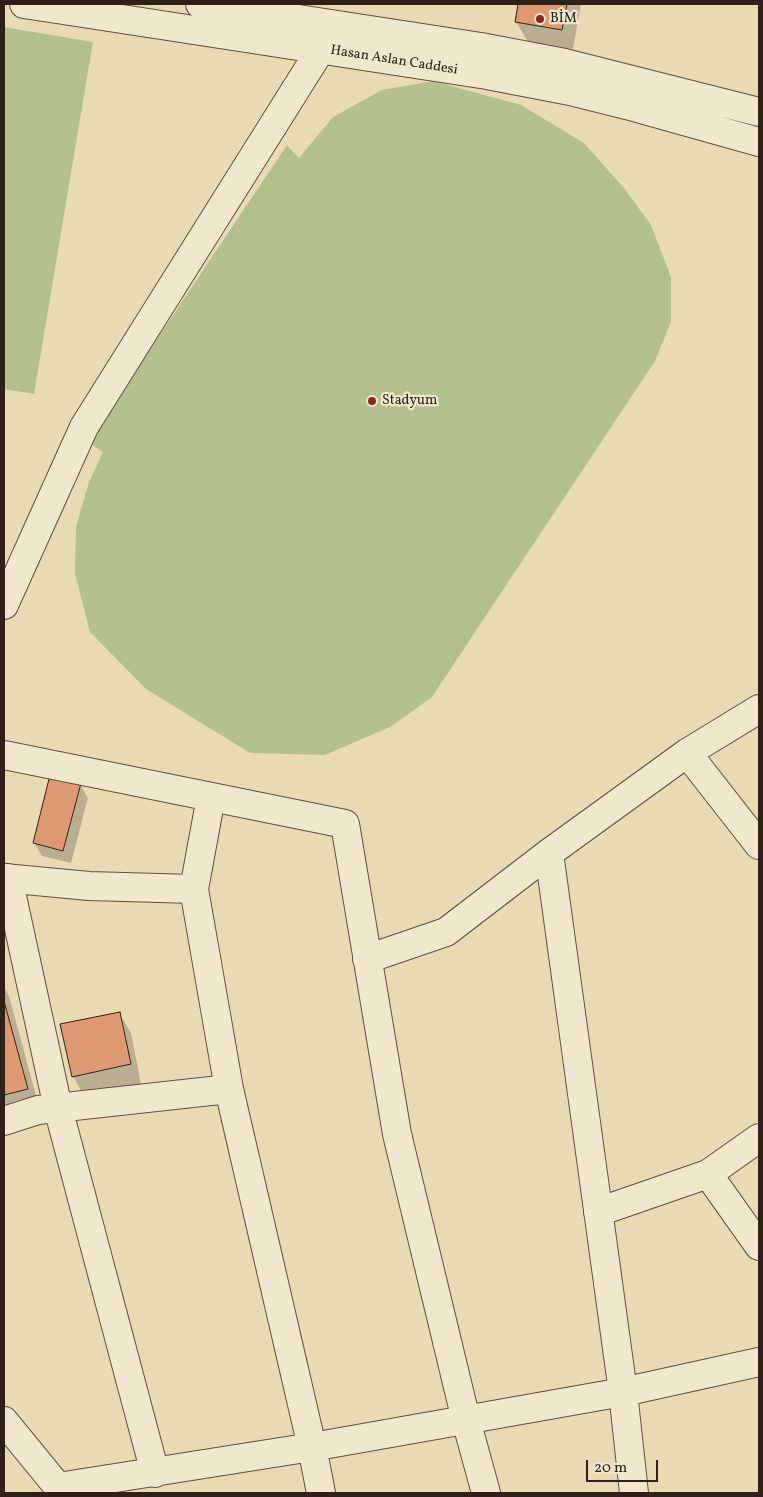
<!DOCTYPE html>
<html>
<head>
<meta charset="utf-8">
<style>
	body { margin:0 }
	#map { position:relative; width:763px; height:1497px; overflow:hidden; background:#e8dbb4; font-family:Vollkorn,serif }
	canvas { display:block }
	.frame { position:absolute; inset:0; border:5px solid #2d211a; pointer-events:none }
	.scale { position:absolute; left:586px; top:1460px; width:72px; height:22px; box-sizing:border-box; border:2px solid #2d211a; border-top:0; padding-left:6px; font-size:15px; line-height:18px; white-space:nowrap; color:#2d211a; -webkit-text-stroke:4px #f0e8ce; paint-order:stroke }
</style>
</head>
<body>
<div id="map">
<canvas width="763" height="1497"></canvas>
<div class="frame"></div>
<div class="scale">20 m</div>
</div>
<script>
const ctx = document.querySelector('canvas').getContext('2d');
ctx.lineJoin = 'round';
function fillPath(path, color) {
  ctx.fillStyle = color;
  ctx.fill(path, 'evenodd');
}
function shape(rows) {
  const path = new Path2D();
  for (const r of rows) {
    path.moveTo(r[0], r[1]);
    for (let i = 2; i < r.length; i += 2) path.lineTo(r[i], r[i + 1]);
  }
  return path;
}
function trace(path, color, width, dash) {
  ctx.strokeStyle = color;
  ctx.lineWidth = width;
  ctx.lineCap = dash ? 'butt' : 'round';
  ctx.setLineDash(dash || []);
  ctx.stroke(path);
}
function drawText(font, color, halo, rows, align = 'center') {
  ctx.font = font + ' Vollkorn,serif';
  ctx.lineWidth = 4.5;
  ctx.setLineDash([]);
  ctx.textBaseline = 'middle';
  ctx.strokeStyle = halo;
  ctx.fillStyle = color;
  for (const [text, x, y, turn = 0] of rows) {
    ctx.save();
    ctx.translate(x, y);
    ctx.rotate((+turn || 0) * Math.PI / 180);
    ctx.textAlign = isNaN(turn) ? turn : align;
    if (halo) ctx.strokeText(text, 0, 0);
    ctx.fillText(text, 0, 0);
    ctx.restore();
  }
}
fillPath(shape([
	[4,27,93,42,34,394,4,389],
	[433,81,521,105,584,143,624,188,651,225,671,277,671,322,655,361,432,697,390,727,325,755,250,753,146,689,90,632,75,574,76,527,89,482,103,452,88,442,287,145,299,158,333,117,382,90]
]), '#b4c18f');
fillPath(shape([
	[519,4,581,4,573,49,528,42,516,22],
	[80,784,88,798,71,863,42,856,34,843],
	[4,987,9,996,41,1114,4,1124],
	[119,1013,131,1033,141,1084,84,1096,73,1076]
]), '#0003');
const building = shape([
	[518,4,567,4,562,30,515,22,518,4],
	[50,775,81,783,63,851,33,843,50,775],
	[4,1001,28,1089,4,1095,4,1001],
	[120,1012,131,1064,72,1077,60,1024,120,1012]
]);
fillPath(building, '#de9972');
trace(building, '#2d211a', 1);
const minor = shape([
	[24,4,487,75,570,91,634,107,759,142],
	[200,4,481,47,565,63,759,112],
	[4,605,84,427,321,49],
	[687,753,759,845],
	[4,755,345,824,397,1134,466,1420,486,1493],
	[549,853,623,1392,634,1493],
	[4,878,89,886,194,889,211,797],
	[8,878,58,1108,155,1473],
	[194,889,229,1089,312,1447,321,1493],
	[367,959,446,932,549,853,687,753,759,709],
	[4,1121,38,1110,229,1089],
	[708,1174,759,1246],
	[598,1212,708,1174,759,1138],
	[4,1421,63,1493],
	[58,1487,312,1447,623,1392,759,1362]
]);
trace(minor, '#5c5040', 30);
trace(minor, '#f0e8ce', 28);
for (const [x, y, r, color] of [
	[540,19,5,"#8f2418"],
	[372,401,5,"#8f2418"]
]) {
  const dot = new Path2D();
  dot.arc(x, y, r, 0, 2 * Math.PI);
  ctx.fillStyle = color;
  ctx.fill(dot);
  trace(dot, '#f0e8ce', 2);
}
drawText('14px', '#2d211a', '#f0e8ce', [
	["BİM",550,19],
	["Stadyum",382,401]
], 'left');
drawText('14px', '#2d211a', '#f0e8ce', [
	["Hasan Aslan Caddesi",394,61,9]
]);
</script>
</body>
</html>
